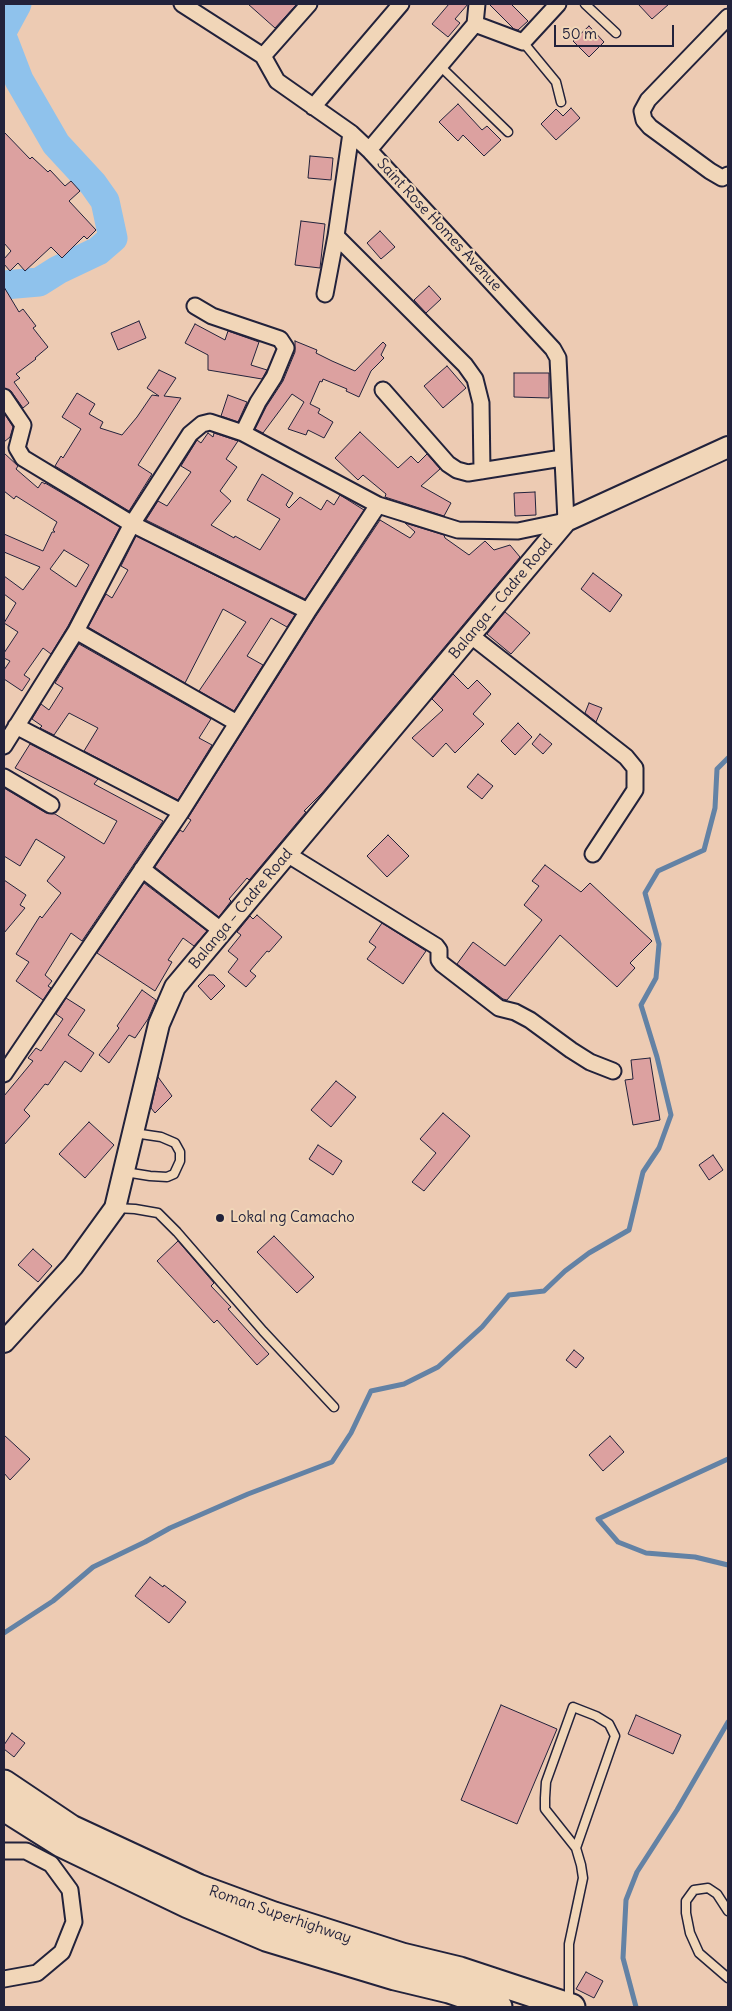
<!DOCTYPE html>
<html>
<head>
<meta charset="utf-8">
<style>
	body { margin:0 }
	#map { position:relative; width:732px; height:2011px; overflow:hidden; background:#edcbb3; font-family:Delius,sans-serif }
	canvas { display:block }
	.frame { position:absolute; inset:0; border:5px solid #22223b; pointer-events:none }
	.scale { position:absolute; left:554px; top:25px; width:120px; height:22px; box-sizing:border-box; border:2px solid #22223b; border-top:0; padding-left:6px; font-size:15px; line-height:18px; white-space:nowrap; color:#22223b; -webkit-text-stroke:4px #f1d6b8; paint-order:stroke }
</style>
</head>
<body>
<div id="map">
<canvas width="732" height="2011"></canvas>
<div class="frame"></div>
<div class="scale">50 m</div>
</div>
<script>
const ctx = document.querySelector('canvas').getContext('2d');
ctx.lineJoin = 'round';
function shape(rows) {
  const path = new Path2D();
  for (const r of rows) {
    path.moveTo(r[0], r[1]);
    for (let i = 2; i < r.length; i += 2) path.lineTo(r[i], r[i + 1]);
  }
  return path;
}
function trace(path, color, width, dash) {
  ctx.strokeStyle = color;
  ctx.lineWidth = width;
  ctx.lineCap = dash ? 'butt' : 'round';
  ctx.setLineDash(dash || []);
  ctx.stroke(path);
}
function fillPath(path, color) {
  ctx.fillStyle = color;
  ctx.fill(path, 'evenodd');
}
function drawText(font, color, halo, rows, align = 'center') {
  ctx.font = font + ' Delius,sans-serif';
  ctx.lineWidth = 4;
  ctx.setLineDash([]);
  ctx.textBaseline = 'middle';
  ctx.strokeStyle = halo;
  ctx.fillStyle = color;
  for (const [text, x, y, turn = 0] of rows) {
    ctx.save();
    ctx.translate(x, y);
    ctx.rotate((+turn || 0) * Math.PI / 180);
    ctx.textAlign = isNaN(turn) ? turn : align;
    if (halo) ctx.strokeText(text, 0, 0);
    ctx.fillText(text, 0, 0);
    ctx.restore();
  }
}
trace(shape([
	[728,1459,598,1519,618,1542,646,1553,695,1557,728,1565],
	[4,1633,53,1601,93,1567,145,1542,170,1528,248,1494,332,1462,351,1433,371,1391,404,1384,438,1367,482,1327,509,1295,544,1291,565,1271,589,1253,629,1230,643,1172,659,1148,671,1115,657,1057,641,1005,656,978,659,944,645,893,658,871,704,850,715,808,717,769,728,758],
	[636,2007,623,1958,626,1900,637,1872,677,1810,728,1722]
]), '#6382a5', 5);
trace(shape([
	[4,28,17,4],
	[4,41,19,80,56,144,93,184,105,201,113,238,98,251,58,270,39,282,4,285]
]), '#8fc2ec', 29);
const building = shape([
	[248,4,297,4,275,28,248,4],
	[449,4,468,4,455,19,460,23,448,37,432,24,449,4],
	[489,4,511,4,528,21,518,30,514,29,489,4],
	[638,4,669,4,652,19,638,4],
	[589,26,604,42,589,57,573,41,589,26],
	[458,104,482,130,487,126,501,140,484,156,463,135,458,141,439,122,458,104],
	[571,108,580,118,556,140,541,124,556,109,563,116,571,108],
	[4,132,30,159,32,157,48,172,50,170,65,186,71,181,80,191,69,201,96,230,87,239,84,236,62,258,51,247,25,271,18,263,10,271,4,264,4,259,11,251,4,243,4,132],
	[310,156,333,158,331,180,308,178,310,156],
	[301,221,325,224,320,268,295,265,301,221],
	[380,231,395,247,381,259,367,243,380,231],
	[429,286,441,299,426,313,414,300,429,286],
	[4,287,19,312,23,309,36,326,33,328,48,347,35,358,36,359,16,374,20,378,14,382,29,403,23,408,11,391,4,388,4,287],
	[139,321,146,338,118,350,111,333,139,321],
	[195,324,225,340,228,331,259,342,251,365,267,370,262,379,208,370,208,355,185,343,195,324],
	[295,341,317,350,316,353,332,361,355,371,383,342,386,345,381,355,384,358,371,371,359,397,346,391,347,389,323,379,322,382,320,381,310,404,320,409,318,413,333,422,324,438,308,430,306,435,288,429,304,402,292,394,263,433,255,429,266,407,283,381,295,352,295,341],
	[447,366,466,388,443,408,424,386,447,366],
	[159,370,176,378,164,396,181,398,138,465,152,474,129,511,55,466,61,456,63,458,81,429,62,417,77,393,95,404,89,414,103,422,100,428,122,435,137,417,152,395,159,396,147,388,159,370],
	[514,373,549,373,549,398,514,397,514,373],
	[228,395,247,402,238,422,221,416,228,395],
	[4,413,13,427,10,437,4,442,4,413],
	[360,432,398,468,411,456,418,463,427,454,440,469,421,486,451,503,444,516,385,497,386,494,363,475,358,480,335,458,360,432],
	[208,433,213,437,214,433,238,441,226,459,237,467,220,491,231,501,211,525,234,538,235,536,260,550,280,519,247,500,262,474,293,493,286,505,289,508,300,497,321,510,327,500,334,505,340,495,364,510,305,599,146,520,158,501,167,506,191,472,181,466,197,440,201,443,208,433],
	[4,453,18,466,16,469,38,488,42,482,45,484,45,483,120,527,68,626,51,654,43,648,24,675,30,679,22,691,4,679,4,670,10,661,4,658,4,653,18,632,4,623,16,603,4,594,4,576,23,590,40,567,4,552,4,534,43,551,52,532,55,532,53,530,57,522,16,496,14,499,4,491,4,453],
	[64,550,89,565,76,587,50,569,64,550],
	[535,492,536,515,515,516,514,493,535,492],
	[380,520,410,538,415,532,405,523,444,535,445,538,469,555,485,541,494,550,510,545,520,557,322,793,304,811,306,812,250,879,249,880,247,878,229,899,231,901,219,917,155,867,180,830,183,832,191,820,188,818,316,616,380,520],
	[136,536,295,615,287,627,271,618,247,656,263,665,234,711,199,691,246,622,223,609,185,683,88,627,106,594,112,598,128,570,121,566,136,536],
	[593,573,622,595,610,612,581,589,593,573],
	[505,612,530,633,511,654,487,634,505,612],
	[79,644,211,719,199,738,212,745,178,800,84,751,98,728,69,713,54,735,40,728,42,726,32,719,41,704,49,710,63,688,55,683,79,644],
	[453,674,468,689,477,680,491,694,473,714,484,724,455,753,446,743,433,757,412,738,443,710,432,699,453,674],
	[589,703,602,708,596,722,585,713,589,703],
	[518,723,532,737,515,755,501,741,518,723],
	[540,734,552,744,543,754,532,744,540,734],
	[30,744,98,779,94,784,163,821,82,941,71,933,45,975,52,981,48,986,51,988,43,1000,16,981,29,962,16,954,40,916,42,918,61,893,47,881,65,857,36,839,20,866,4,856,4,788,46,813,55,814,104,844,117,821,15,768,30,744],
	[478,774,493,786,482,799,467,787,478,774],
	[388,835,409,856,387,877,367,856,388,835],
	[545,865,581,892,590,883,652,941,630,963,635,968,617,987,560,935,507,1000,503,999,457,964,473,942,505,966,542,920,524,905,539,886,532,881,545,865],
	[4,880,26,895,20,905,25,908,4,933,4,880],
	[144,883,207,931,194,946,183,938,168,960,172,962,155,991,97,953,144,883],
	[257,915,282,937,269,952,267,951,250,971,256,976,246,987,228,972,238,959,228,951,241,935,237,932,250,916,253,919,257,915],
	[382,923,426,951,403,984,367,959,376,947,369,942,382,923],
	[209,975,214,975,225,986,211,1000,198,986,209,975],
	[142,990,156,1000,148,1019,135,1038,129,1035,109,1063,99,1055,119,1028,117,1026,142,990],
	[66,998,85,1010,68,1035,94,1053,81,1072,65,1061,48,1085,45,1084,24,1110,30,1116,4,1145,4,1096,33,1061,28,1058,36,1048,41,1051,63,1019,56,1014,66,998],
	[650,1058,660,1120,633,1125,625,1080,633,1079,631,1060,650,1058],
	[158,1077,172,1096,155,1113,151,1108,158,1077],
	[336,1081,356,1097,331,1127,311,1110,336,1081],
	[443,1113,470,1136,424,1191,412,1182,436,1153,420,1139,443,1113],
	[89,1122,114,1145,85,1178,59,1154,89,1122],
	[318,1145,342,1161,333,1175,309,1159,318,1145],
	[713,1155,723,1170,709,1180,699,1165,713,1155],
	[274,1236,314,1277,297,1293,257,1252,274,1236],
	[178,1241,214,1283,211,1286,231,1307,228,1309,269,1354,257,1365,217,1320,214,1323,157,1261,178,1241],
	[33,1249,52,1266,38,1282,18,1265,33,1249],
	[574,1350,584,1358,576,1368,566,1360,574,1350],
	[4,1435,30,1459,10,1480,4,1473,4,1435],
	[610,1436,624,1452,603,1471,589,1455,610,1436],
	[150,1577,163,1587,164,1585,186,1602,169,1623,135,1596,150,1577],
	[501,1705,557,1729,517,1824,461,1800,501,1705],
	[636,1715,681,1735,673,1754,628,1734,636,1715],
	[12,1733,25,1743,14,1757,4,1749,4,1745,12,1733],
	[586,1972,603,1981,594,1998,576,1989,586,1972]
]);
fillPath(building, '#dca1a0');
trace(building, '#22223b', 1);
const service = shape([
	[585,4,616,33],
	[523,42,556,82,561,102],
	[440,66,508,132],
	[125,1172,150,1176,167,1177,174,1174,180,1161,180,1152,175,1143,161,1137,134,1133],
	[115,1208,135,1209,158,1213,177,1232,263,1331,334,1407],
	[728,1911,717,1894,708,1888,694,1890,686,1901,686,1913,690,1933,699,1953,728,1978],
	[569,2002,569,1944,583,1878,581,1865,576,1848,545,1809,545,1798,546,1782,573,1707,596,1716,609,1724,615,1736,576,1848]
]);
const minor = shape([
	[728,17,648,100,642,111,644,120,650,127,710,171,722,178,728,175],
	[475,24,523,42,558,4],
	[263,56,309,4],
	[313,107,401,4],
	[351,133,336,236,465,365,475,379,481,403,482,471],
	[369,150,475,24,477,4],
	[325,294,336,236],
	[195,306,212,316,280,339,286,348,274,377,258,402,243,433],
	[383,390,448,464,457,470,468,473,562,458],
	[4,397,23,425,17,448,23,458,132,524,190,434,202,424,210,422,243,433,378,505],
	[76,631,237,723],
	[470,635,626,757,635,768,635,790,593,854],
	[16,726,181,812],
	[4,746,76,631,132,524,308,611],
	[4,777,51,805],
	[287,854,436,946,439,950,439,960,442,964,499,1008,515,1012,530,1020,571,1050,590,1062,613,1071],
	[142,869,222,931],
	[4,1074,181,812,308,611,378,505,458,530,518,531,566,521,558,358,553,349,369,150,351,133,277,81,263,56,182,4],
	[4,1851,26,1851,51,1864,70,1890,74,1922,62,1952,37,1973,4,1979]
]);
const tertiary = shape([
	[4,1342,73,1266,115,1208,159,1024,175,987,566,521,728,447]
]);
const primary = shape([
	[4,1783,71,1828,198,1887,274,1915,402,1956,460,1970,572,2007],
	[4,1808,61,1844,188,1905,266,1938,395,1977,449,1990,499,2007]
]);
trace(service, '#22223b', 11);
trace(minor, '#22223b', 19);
trace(tertiary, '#22223b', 24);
trace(primary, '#22223b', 29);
trace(service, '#f1d6b8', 8);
trace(minor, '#f1d6b8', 15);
trace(tertiary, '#f1d6b8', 20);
trace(primary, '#f1d6b8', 25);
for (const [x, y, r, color] of [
	[220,1218,5,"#22223b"]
]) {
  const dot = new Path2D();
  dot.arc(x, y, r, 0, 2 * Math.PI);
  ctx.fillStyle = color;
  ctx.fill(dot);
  trace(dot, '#f1d6b8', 2);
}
drawText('15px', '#22223b', '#f1d6b8', [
	["Saint Rose Homes Avenue",439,225,47],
	["Balanga – Cadre Road",501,599,-50],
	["Balanga – Cadre Road",241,909,-50],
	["Roman Superhighway",280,1915,19]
]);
drawText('15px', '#22223b', '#f1d6b8', [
	["Lokal ng Camacho",230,1218]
], 'left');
</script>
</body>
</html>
